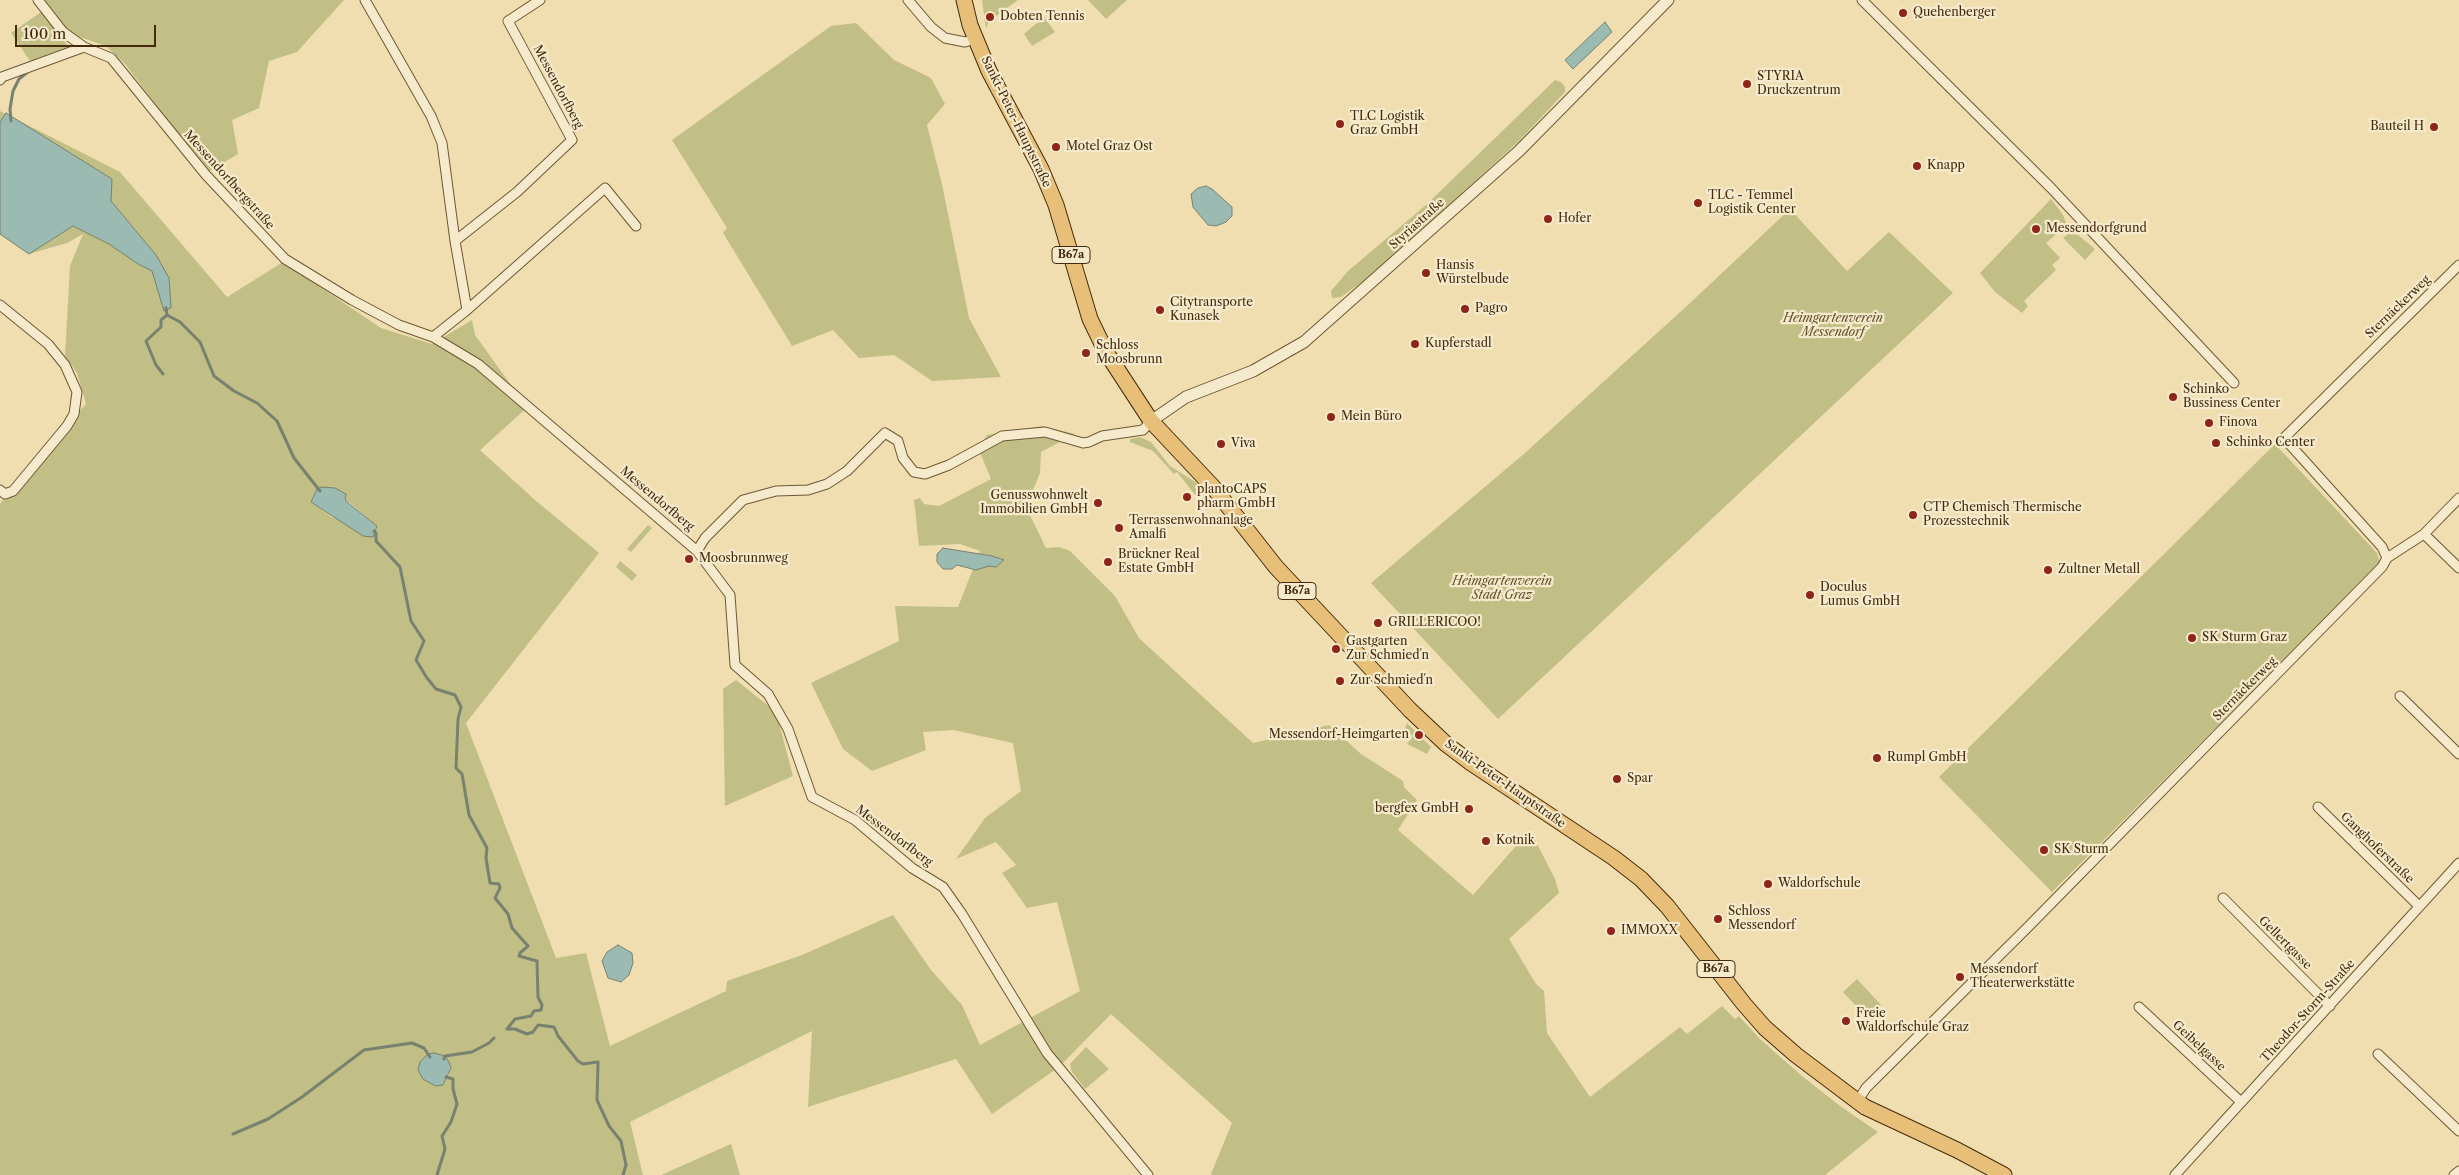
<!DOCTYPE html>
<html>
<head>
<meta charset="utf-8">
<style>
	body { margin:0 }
	#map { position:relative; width:2459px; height:1175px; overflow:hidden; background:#f0deb1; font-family:"Libre Caslon Text",serif }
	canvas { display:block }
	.scale { position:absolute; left:15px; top:25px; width:141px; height:22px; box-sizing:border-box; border:2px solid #452a0d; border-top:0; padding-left:6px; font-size:15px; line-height:18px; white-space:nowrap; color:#452a0d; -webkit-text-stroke:4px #f5eacc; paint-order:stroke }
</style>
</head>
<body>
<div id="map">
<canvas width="2459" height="1175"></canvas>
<div class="scale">100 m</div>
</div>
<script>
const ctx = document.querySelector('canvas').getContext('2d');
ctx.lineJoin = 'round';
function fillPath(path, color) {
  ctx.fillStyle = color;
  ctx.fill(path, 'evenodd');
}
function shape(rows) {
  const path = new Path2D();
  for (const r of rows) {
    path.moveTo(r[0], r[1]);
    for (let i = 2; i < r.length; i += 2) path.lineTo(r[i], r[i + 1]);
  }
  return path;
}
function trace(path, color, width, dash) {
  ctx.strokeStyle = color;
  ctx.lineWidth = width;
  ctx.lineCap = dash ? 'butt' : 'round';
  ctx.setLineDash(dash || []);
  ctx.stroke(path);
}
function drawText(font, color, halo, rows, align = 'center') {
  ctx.font = font + ' "Libre Caslon Text",serif';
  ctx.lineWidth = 4.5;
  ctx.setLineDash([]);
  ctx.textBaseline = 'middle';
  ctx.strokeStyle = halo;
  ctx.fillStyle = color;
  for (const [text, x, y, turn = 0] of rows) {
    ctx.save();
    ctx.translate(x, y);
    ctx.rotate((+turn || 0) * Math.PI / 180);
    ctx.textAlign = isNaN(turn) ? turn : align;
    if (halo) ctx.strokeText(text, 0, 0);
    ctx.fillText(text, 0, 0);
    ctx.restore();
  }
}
fillPath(shape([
	[41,0,344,0,297,52,269,61,259,108,232,120,238,154,210,171,172,126,125,64,106,46,71,34],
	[982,0,1018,0,989,21,986,29],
	[1088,0,1127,0,1106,19],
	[41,12,69,47,30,61,11,33],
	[1044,17,1055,32,1032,46,1024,34],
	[856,23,894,60,931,78,945,104,927,125,942,184,969,318,1001,377,932,381,894,355,859,358,833,330,792,346,723,233,727,228,672,140,831,26],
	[1555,80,1561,82,1565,87,1565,92,1520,140,1375,273,1341,297,1332,298,1331,291,1348,271,1426,205],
	[0,111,120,172,227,297,283,262,381,328,432,344,472,320,475,335,516,392,531,404,480,450,535,500,599,553,466,723,556,958,586,953,610,1046,726,991,727,981,802,955,893,915,931,970,962,1005,980,1045,1080,991,1057,902,1027,908,1002,873,1016,865,996,842,956,859,985,818,1021,791,1013,743,953,730,923,732,926,750,872,771,843,749,811,683,899,641,895,606,958,607,980,551,960,544,919,546,914,500,920,498,924,504,939,506,991,479,979,450,987,435,1042,426,1075,434,1041,452,1040,473,1026,507,1046,548,1059,547,1070,551,1115,596,1139,638,1253,743,1329,725,1361,754,1403,781,1404,787,1417,800,1398,830,1473,895,1530,830,1555,879,1559,893,1509,939,1536,984,1544,991,1547,1033,1590,1097,1680,1027,1687,1034,1722,1006,1735,1019,1739,1016,1760,1039,1802,1076,1840,1106,1878,1132,1825,1175,1212,1175,1211,1174,1232,1123,1111,1014,1059,1067,992,1114,956,1059,808,1107,812,1031,630,1122,643,1175,0,1175,0,504,9,490,86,404,77,373,65,356,70,266,83,234,67,243,29,254,0,234],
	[317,489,345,499,377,526,363,536,349,524,332,517,311,502],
	[428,1054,439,1054,451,1068,448,1077,436,1086,428,1082],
	[2051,199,2063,215,2067,225,2046,243,2060,258,2052,265,2056,270,2024,301,2028,306,2022,313,1995,292,1980,273],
	[1790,209,1847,271,1889,232,1953,293,1498,719,1371,583,1525,453,1689,304],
	[2068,234,2078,235,2095,249,2085,260,2063,238],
	[1140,437,1151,442,1170,466,1197,483,1217,504,1207,510,1177,472,1174,474,1153,451,1130,442,1130,439],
	[2275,444,2377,553,2380,563,2052,892,1939,777],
	[648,525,652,528,631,552,627,549],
	[620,561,637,575,632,581,616,567],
	[736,680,776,712,793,776,725,806,723,689],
	[1407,723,1416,732,1414,734,1419,739,1421,737,1431,747,1427,754,1407,744,1413,736,1405,728],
	[1857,979,1881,1005,1867,1018,1843,992],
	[1086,1047,1109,1069,1085,1089,1072,1072,1070,1064],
	[731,1144,740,1175,661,1175]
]), '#c1bf86');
const water = shape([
	[1605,22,1612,32,1573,69,1565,60,1605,22],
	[6,113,112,179,111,201,156,255,169,278,171,308,164,311,152,271,138,264,109,244,73,226,29,254,0,234,0,122,6,113],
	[1206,186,1212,189,1232,207,1232,216,1226,222,1216,226,1208,225,1193,207,1191,194,1198,188,1206,186],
	[322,487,335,488,346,494,345,499,348,503,377,526,373,537,363,536,311,502,317,489,322,487],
	[943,548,992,556,1004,560,996,567,989,566,976,570,957,565,952,569,943,569,937,562,937,554,943,548],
	[618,945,632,953,633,963,629,975,621,982,608,978,602,961,607,952,618,945],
	[434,1053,445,1056,449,1062,451,1068,443,1085,436,1086,428,1082,423,1079,418,1070,420,1062,428,1054,434,1053]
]);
fillPath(water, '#9bbbb2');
trace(water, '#798170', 1);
trace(shape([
	[11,121,10,109,13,91,19,79,29,71],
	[166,308,167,315,180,322,200,342,214,376,234,391,257,403,277,421,294,458,320,491],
	[163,374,156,365,146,341,161,327,161,320,167,315],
	[374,531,376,533,376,541,400,567,411,621,424,641,416,660,427,678,436,689,455,695,461,707,458,719,456,768,462,774,469,815,487,848,486,858,490,883,499,884,500,888,495,898,508,914,512,928,528,946,520,953,519,956,537,961,538,997,542,1005,541,1010,534,1011,531,1016,515,1019,507,1029,515,1029,527,1034,533,1032,538,1025,554,1027,558,1036,578,1061,583,1064,598,1062,597,1100,609,1126,621,1141,626,1165,623,1175],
	[444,1059,445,1056,472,1052,489,1043,494,1038],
	[233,1134,268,1119,302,1097,364,1050,412,1043,424,1048,430,1057],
	[437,1175,445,1149,442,1136,451,1122,457,1104,453,1089,453,1079,446,1077]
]), '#798170', 3);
const minor = shape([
	[38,0,63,32,84,47,111,58,206,175,285,259,352,300,399,325,433,337,478,364,697,551,730,595,735,665,768,694,788,729,812,797,855,820,912,868,943,887,962,914,1047,1053,1148,1175],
	[365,0,431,116,442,143,455,241,467,310,433,337],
	[908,0,931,27,945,38,965,42,975,39],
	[1862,0,2051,188,2234,383],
	[0,80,2,77,84,47],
	[455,241,517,192,572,140,508,21,540,0],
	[0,305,48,344,65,365,77,392,74,414,67,426,13,491,5,494,0,490],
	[467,310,605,188,636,226],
	[2424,534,2459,568],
	[697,551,705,538,743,500,776,491,808,490,827,484,847,471,885,433,898,441,903,458,914,472,925,474,949,465,1002,436,1045,432,1083,443,1089,442,1102,436,1143,430,1151,421],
	[2387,558,2424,534,2459,498],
	[2400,696,2459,754],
	[2318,807,2419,906],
	[2223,898,2330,1006],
	[2139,1007,2241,1102],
	[2378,1054,2459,1131],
	[1857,1102,1866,1088,2028,927,2382,567,2387,558,2382,547,2284,438,2459,265],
	[2175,1175,2459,863],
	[2454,1175,2459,1171]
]);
const tertiary = shape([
	[1151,421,1186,397,1253,371,1304,342,1519,151,1668,0]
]);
const primary = shape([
	[964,0,970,25,989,71,1041,169,1056,205,1090,319,1106,352,1151,421,1213,487,1276,567,1410,710,1446,744,1471,763,1614,858,1641,879,1667,906,1744,1004,1765,1028,1796,1055,1865,1107,1957,1150,2004,1175]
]);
trace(minor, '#705736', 11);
trace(tertiary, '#705736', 13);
trace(primary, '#452a0d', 17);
trace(minor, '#f5eacc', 9);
trace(tertiary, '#f5eacc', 11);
trace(primary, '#e8bf78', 15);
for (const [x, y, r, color] of [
	[1903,13,5,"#8f2418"],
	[990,17,5,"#8f2418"],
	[1747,84,5,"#8f2418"],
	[1340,124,5,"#8f2418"],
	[2434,127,5,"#8f2418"],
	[1056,147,5,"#8f2418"],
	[1917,166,5,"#8f2418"],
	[1698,203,5,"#8f2418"],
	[1548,219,5,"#8f2418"],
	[2036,229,5,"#8f2418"],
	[1426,273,5,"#8f2418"],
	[1465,309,5,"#8f2418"],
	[1160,310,5,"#8f2418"],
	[1415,344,5,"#8f2418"],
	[1086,353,5,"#8f2418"],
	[2173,397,5,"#8f2418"],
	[1331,417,5,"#8f2418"],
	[2209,423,5,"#8f2418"],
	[2216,443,5,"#8f2418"],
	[1221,444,5,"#8f2418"],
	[1187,497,5,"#8f2418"],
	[1098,503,5,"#8f2418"],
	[1913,515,5,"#8f2418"],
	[1119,528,5,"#8f2418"],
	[689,559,5,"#8f2418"],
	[1108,562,5,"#8f2418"],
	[2048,570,5,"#8f2418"],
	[1810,595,5,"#8f2418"],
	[1378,623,5,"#8f2418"],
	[2192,638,5,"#8f2418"],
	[1336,649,5,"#8f2418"],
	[1340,681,5,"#8f2418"],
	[1419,735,5,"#8f2418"],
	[1877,758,5,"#8f2418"],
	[1617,779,5,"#8f2418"],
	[1469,809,5,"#8f2418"],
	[1486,841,5,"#8f2418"],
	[2044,850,5,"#8f2418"],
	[1768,884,5,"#8f2418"],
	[1718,919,5,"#8f2418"],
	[1611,931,5,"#8f2418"],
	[1960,977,5,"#8f2418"],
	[1846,1021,5,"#8f2418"]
]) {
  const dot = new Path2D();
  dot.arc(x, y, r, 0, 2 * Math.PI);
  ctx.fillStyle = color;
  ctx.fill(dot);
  trace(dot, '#f5eacc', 2);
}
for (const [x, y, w] of [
	[1071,255,38],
	[1297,591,38],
	[1716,969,38]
]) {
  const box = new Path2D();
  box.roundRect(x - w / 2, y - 8.5, w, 17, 4);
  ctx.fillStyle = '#f5eacc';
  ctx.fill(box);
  trace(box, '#452a0d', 1);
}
drawText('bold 11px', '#452a0d', null, [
	["B67a",1071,255],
	["B67a",1297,591],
	["B67a",1716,969]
]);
drawText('12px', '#452a0d', '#f5eacc', [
	["Quehenberger",1913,13],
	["Dobten Tennis",1000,17],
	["STYRIA",1757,77],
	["Druckzentrum",1757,91],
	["TLC Logistik",1350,117],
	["Graz GmbH",1350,131],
	["Bauteil H",2424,127,"right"],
	["Motel Graz Ost",1066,147],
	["Knapp",1927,166],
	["TLC - Temmel",1708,196],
	["Logistik Center",1708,210],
	["Hofer",1558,219],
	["Messendorfgrund",2046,229],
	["Hansis",1436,266],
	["Würstelbude",1436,280],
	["Citytransporte",1170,303],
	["Kunasek",1170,317],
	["Pagro",1475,309],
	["Kupferstadl",1425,344],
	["Schloss",1096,346],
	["Moosbrunn",1096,360],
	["Schinko",2183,390],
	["Bussiness Center",2183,404],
	["Mein Büro",1341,417],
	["Finova",2219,423],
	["Schinko Center",2226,443],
	["Viva",1231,444],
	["plantoCAPS",1197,490],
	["pharm GmbH",1197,504],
	["Genusswohnwelt",1088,496,"right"],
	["Immobilien GmbH",1088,510,"right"],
	["CTP Chemisch Thermische",1923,508],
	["Prozesstechnik",1923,522],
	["Terrassenwohnanlage",1129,521],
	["Amalfi",1129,535],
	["Brückner Real",1118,555],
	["Estate GmbH",1118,569],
	["Moosbrunnweg",699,559],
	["Zultner Metall",2058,570],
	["Doculus",1820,588],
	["Lumus GmbH",1820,602],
	["GRILLERICOO!",1388,623],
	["SK Sturm Graz",2202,638],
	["Gastgarten",1346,642],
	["Zur Schmied´n",1346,656],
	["Zur Schmied´n",1350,681],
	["Messendorf-Heimgarten",1409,735,"right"],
	["Rumpl GmbH",1887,758],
	["Spar",1627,779],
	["bergfex GmbH",1459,809,"right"],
	["Kotnik",1496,841],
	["SK Sturm",2054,850],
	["Waldorfschule",1778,884],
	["Schloss",1728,912],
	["Messendorf",1728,926],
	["IMMOXX",1621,931],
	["Messendorf",1970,970],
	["Theaterwerkstätte",1970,984],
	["Freie",1856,1014],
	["Waldorfschule Graz",1856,1028]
], 'left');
drawText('12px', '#452a0d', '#f5eacc', [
	["Messendorfberg",558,87,62],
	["Sankt-Peter-Hauptstraße",1016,122,64],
	["Messendorfbergstraße",229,180,48],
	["Styriastraße",1417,224,-42],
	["Sternäckerweg",2398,307,-44],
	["Messendorfberg",657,499,40],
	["Sternäckerweg",2245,689,-45],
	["Sankt-Peter-Hauptstraße",1505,784,35],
	["Messendorfberg",894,836,37],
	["Ganghoferstraße",2377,848,44],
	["Gellertgasse",2285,943,45],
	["Theodor-Storm-Straße",2308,1011,-48],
	["Geibelgasse",2199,1046,43]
]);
drawText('italic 12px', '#644f2b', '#f5eacc', [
	["Heimgartenverein",1833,319],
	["Messendorf",1833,333],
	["Heimgartenverein",1502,582],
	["Stadt Graz",1502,596]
]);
</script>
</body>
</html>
